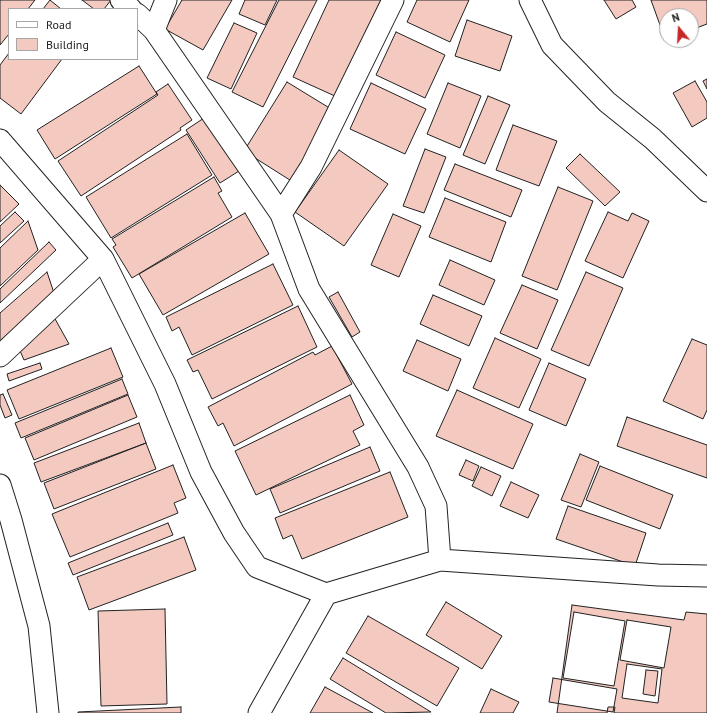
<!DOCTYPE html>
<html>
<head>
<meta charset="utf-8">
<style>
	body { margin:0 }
	#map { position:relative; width:707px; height:713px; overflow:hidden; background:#fff; font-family:"PT Sans",sans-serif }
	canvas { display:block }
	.legend { position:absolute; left:8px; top:8px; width:130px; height:52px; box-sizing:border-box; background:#fff; border:1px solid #a7a7a7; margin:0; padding:5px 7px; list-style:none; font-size:12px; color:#222 }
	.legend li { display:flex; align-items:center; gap:8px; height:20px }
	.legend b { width:20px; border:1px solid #a7a7a7 }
	.north { position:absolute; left:659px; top:8px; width:40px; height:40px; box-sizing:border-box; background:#fff; border:1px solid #a7a7a7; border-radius:50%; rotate:342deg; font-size:11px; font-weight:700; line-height:16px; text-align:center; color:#222 }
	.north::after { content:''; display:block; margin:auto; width:14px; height:18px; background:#c62828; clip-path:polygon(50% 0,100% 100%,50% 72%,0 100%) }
</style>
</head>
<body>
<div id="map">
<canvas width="707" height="713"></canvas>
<ul class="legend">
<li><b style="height:5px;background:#fff"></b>Road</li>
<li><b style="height:11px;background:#f3c9c0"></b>Building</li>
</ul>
<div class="north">N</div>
</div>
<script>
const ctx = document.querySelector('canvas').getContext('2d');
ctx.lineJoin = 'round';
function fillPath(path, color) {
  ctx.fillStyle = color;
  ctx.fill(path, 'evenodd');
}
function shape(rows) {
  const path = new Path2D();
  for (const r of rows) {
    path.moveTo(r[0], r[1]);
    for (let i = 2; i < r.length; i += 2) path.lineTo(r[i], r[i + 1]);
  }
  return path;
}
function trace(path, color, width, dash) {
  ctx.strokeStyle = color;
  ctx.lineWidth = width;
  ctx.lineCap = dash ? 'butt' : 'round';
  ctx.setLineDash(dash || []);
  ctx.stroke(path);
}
const building = shape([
	[0,0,35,0,28,9,9,9,9,34,0,45,0,0],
	[50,0,61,9,43,9,50,0],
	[82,0,111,0,104,9,94,9,82,0],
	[182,0,232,0,203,50,165,29,182,0],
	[245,0,277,0,265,25,239,14,245,0],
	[279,0,317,0,263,107,232,92,279,0],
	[329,0,382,0,337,97,293,77,329,0],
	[417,0,469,0,450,42,407,22,417,0],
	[604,0,632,0,636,7,616,19,604,0],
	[651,0,707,0,707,24,691,30,691,16,667,16,667,39,665,39,651,0],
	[467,20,512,36,500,71,455,56,467,20],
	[234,23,257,33,231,89,207,78,234,23],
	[396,32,445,55,425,98,376,75,396,32],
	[9,53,9,59,62,59,21,114,0,98,0,65,9,53],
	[139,66,157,94,55,159,37,130,139,66],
	[707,79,707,89,703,81,707,79],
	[695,81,707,102,707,118,692,127,673,93,695,81],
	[287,82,336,112,293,182,244,151,287,82],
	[371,83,426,109,405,154,350,129,371,83],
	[448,83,481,96,460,148,427,134,448,83],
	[168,84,192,120,180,128,181,130,81,196,58,161,158,95,156,92,168,84],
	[488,96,510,105,485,164,463,155,488,96],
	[204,118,239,171,220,183,186,130,204,118],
	[513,125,557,141,539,186,496,170,513,125],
	[187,134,212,175,111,238,86,197,187,134],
	[425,149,446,157,424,213,403,206,425,149],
	[339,150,388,184,344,246,295,212,339,150],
	[580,154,620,192,605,206,566,168,580,154],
	[455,164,522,190,511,217,444,190,455,164],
	[214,177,222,191,218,193,232,217,132,278,113,247,116,245,112,239,214,177],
	[0,185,19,204,0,222,0,185],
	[558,187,593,201,557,290,522,276,558,187],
	[445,198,506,222,491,262,429,237,445,198],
	[15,212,24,221,0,243,0,226,15,212],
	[608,212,628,221,632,213,649,221,623,278,585,261,608,212],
	[245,213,269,254,163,315,139,274,245,213],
	[393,214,421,226,399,277,371,265,393,214],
	[28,221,38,250,0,286,0,248,28,221],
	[49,242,56,250,0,303,0,289,49,242],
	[450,260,495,280,484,305,439,285,450,260],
	[273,264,293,305,192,355,179,327,172,331,166,317,273,264],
	[47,272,55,296,0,341,0,313,47,272],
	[586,272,623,288,589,366,551,350,586,272],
	[522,285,558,300,537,349,500,333,522,285],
	[338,292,360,332,352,337,329,297,338,292],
	[433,295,482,316,469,346,420,324,433,295],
	[298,306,317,347,212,399,198,370,193,372,187,360,298,306],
	[54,317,69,344,24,360,18,346,54,317],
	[495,338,541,359,519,408,473,388,495,338],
	[692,339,707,345,707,410,703,419,663,401,692,339],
	[417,340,461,359,448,391,403,371,417,340],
	[332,346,352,384,234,446,223,423,218,426,208,407,313,352,315,355,332,346],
	[111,348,123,377,19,419,7,390,111,348],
	[40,363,42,369,9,381,7,374,40,363],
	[549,363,586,379,566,426,529,410,549,363],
	[122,379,128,394,21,438,15,423,122,379],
	[457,390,533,424,513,469,436,436,457,390],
	[3,394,12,415,5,418,0,405,0,395,3,394],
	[128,395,137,417,34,460,25,438,128,395],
	[350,395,364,425,353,431,360,445,256,495,235,451,350,395],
	[627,417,707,445,707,478,617,446,627,417],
	[139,423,146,443,41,482,34,463,139,423],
	[146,443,156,469,54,509,44,483,146,443],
	[370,447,380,471,280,513,270,489,370,447],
	[580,454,599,462,581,507,561,500,580,454],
	[466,460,479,466,473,481,459,475,466,460],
	[173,465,186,498,174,503,178,513,70,557,52,514,173,465],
	[600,466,673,495,660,529,586,500,600,466],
	[481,467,501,476,492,496,472,486,481,467],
	[390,472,408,517,302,559,292,535,283,539,275,518,390,472],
	[511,482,539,495,528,518,500,506,511,482],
	[568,506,646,533,635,566,556,539,568,506],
	[168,523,173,535,73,575,68,563,168,523],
	[184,537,196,570,89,610,77,577,184,537],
	[446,602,502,636,482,669,426,635,446,602],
	[572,605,684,620,686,612,707,614,707,713,614,713,615,707,608,707,607,713,557,713,572,605],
	[627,664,662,669,658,703,622,698,627,664],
	[165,609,167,704,101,706,98,611,165,609],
	[574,612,625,621,614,686,563,678,574,612],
	[368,616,459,668,437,706,346,653,368,616],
	[627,620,671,627,664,668,620,660,627,620],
	[343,658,431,712,386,713,330,679,343,658],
	[646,670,658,671,655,696,643,694,646,670],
	[553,678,617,689,613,712,549,702,553,678],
	[325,687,373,713,310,713,325,687],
	[491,689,519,702,513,713,480,713,491,689],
	[181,707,181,713,78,713,78,712,181,707]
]);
fillPath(building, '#f3c9c0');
trace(building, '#222', 1);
const minor = shape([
	[121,0,131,9],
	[530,0,552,45,607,102,653,139,707,191],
	[137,14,154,30,281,214,309,289,418,467,436,506,440,560],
	[154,30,166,0],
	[0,140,103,259,165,384,201,472,234,533,257,567,326,594,440,560,658,575,707,576],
	[281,214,311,167,393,0],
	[0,356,103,259],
	[0,485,11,520,39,626,48,713],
	[259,713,326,594]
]);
trace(minor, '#222', 23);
trace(minor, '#fff', 21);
</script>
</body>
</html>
